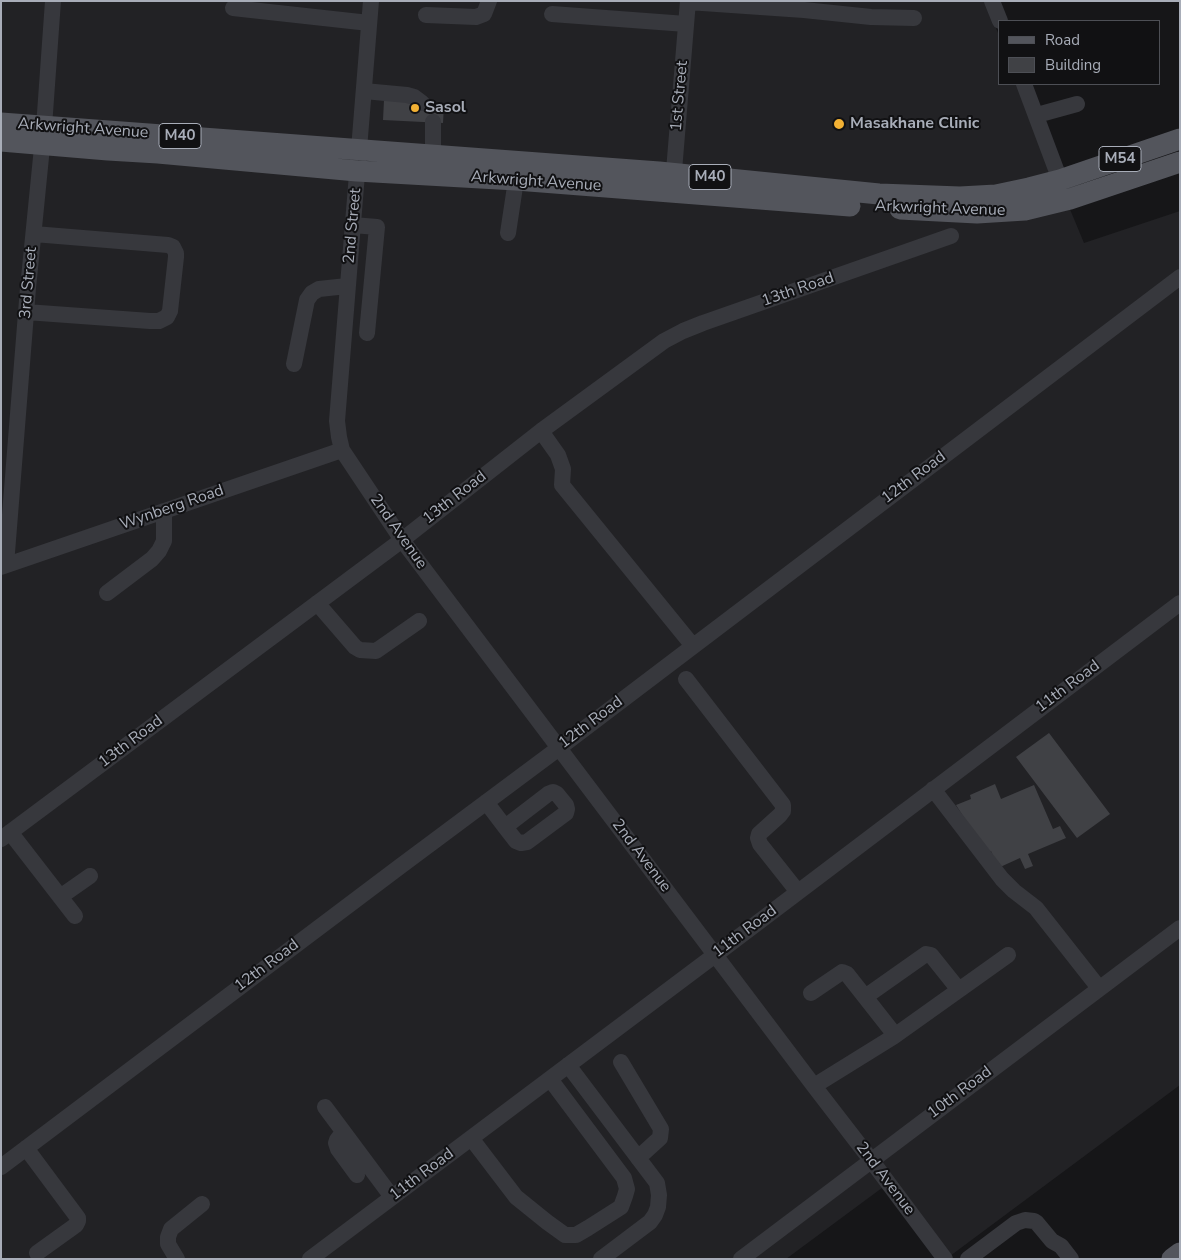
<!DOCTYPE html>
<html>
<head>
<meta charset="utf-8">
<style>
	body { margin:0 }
	#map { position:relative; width:1181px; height:1260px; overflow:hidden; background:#161618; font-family:"Nunito Sans",sans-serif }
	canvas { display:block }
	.frame { position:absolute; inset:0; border:2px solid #a8adb8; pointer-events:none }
	.legend { position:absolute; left:998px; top:20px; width:162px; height:65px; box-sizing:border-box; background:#111113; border:1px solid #4d4f55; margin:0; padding:6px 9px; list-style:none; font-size:15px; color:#a8adb8 }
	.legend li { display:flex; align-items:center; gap:10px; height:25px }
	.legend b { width:25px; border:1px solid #4d4f55 }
</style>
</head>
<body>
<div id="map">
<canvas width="1181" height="1260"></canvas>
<div class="frame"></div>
<ul class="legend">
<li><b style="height:6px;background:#53555c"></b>Road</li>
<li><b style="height:14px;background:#404145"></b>Building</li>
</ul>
</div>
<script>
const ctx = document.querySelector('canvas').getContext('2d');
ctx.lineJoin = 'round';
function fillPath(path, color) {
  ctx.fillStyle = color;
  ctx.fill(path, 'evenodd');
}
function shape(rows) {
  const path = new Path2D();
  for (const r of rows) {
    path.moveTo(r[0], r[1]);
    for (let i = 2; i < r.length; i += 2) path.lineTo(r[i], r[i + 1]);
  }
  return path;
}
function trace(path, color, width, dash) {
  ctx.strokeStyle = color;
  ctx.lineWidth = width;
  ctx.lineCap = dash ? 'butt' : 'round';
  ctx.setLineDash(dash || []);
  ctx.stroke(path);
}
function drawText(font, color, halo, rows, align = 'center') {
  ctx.font = font + ' "Nunito Sans",sans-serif';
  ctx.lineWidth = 4;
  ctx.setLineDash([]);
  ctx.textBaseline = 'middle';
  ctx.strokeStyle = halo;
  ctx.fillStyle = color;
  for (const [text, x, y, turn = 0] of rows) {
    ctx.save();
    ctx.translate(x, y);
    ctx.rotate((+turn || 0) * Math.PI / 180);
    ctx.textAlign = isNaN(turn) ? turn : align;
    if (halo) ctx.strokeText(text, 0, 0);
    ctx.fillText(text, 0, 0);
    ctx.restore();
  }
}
fillPath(shape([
	[1,1,985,1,1000,38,1000,84,1018,84,1084,243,1180,211,1180,1085,946,1259,890,1182,786,1259,1,1259]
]), '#222225');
fillPath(shape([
	[384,100,444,104,443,123,383,120],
	[1049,733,1110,814,1077,838,1016,757],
	[995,784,1001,799,1034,785,1053,829,1060,826,1066,838,1028,854,1033,866,1025,869,1020,858,998,868,991,851,986,853,956,805,971,799,970,795]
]), '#404145');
trace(shape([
	[371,1,337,421,339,437,342,450,402,540,814,1086,871,1160,945,1259],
	[992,1,1000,21],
	[688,2,804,10,871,17,914,18],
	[233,8,369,23],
	[552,14,686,24],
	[426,15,476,17,484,14,489,1],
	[1024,84,1060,180],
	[364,91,407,95,414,97,422,103],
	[1037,115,1077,104],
	[433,155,433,122],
	[673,183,688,1],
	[353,225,377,227,367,333],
	[508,233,516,180],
	[26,312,150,321,159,321,167,317,170,311,176,257,176,253,173,247,168,245,34,234],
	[294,364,307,300,312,293,319,289,347,286],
	[541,431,558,455,563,469,562,485,693,646],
	[6,565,28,288,44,127,53,1],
	[1,567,342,450],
	[107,593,152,559,159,551,164,541,164,511],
	[317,603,355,647,360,650,376,651,419,621],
	[686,679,783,805,783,811,780,815,759,834,758,838,760,844,798,892],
	[933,789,1002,879,1014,891,1036,908,1099,988],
	[486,802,505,827,516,841,521,843,527,842,566,813,567,809,566,805,557,794,553,792,548,794,505,827],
	[10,832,75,916],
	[1,839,402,540,541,431,664,341,683,331,703,323,951,236],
	[60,897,90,876],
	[811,993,842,972,847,974,895,1035],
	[865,997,926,954,931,955,959,990],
	[621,1062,661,1129,660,1138,638,1158],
	[568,1065,657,1183,659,1195,658,1207,655,1215,650,1222,601,1259],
	[814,1086,893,1037,1008,955],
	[325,1107,392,1197],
	[343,1132,337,1140,336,1143,338,1149,357,1175],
	[471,1138,516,1197,547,1222,565,1235,576,1235,588,1228,621,1207,625,1196,627,1189,624,1178,550,1079],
	[26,1148,78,1218,78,1221,76,1225,37,1253],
	[1,1167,398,868,559,748,1180,277],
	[177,1259,168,1244,168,1237,171,1229,202,1204],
	[310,1259,715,955,1180,603],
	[741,1259,1180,928],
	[968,1259,1016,1223,1025,1220,1034,1221,1037,1223,1052,1241,1061,1246,1071,1259]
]), '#37383d', 16);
trace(shape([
	[1,123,659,172,879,194,960,197,996,195,1029,188,1060,180,1180,139],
	[1,141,108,150,158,153,357,171,516,180,850,206],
	[900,209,977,213,1025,210,1070,199,1180,162],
	[1172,1259,1180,1253]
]), '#53555c', 21);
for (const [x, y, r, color] of [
	[415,108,5,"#f2b134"],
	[839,124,6,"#f2b134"]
]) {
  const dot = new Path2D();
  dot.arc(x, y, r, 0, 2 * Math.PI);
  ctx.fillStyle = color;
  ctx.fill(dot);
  trace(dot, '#111113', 2);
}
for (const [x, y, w] of [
	[180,136,42],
	[1120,159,42],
	[710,177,42]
]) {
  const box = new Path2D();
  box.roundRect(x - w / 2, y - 12.5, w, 25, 4);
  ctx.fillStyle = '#111113';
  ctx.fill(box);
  trace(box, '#a8adb8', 1);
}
drawText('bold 15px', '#a8adb8', null, [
	["M40",180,136],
	["M54",1120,159],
	["M40",710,177]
]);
drawText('16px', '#a8adb8', '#111113', [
	["1st Street",680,96,-85],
	["Arkwright Avenue",83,129,4],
	["Arkwright Avenue",536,182,4],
	["Arkwright Avenue",940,209,2],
	["2nd Street",353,226,-85],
	["3rd Street",29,283,-85],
	["13th Road",798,290,-19],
	["12th Road",914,478,-37],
	["13th Road",455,498,-38],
	["Wynberg Road",172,508,-19],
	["2nd Avenue",398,532,55],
	["11th Road",1068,687,-37],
	["12th Road",591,723,-37],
	["13th Road",131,742,-37],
	["2nd Avenue",641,856,53],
	["11th Road",745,932,-37],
	["12th Road",267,966,-37],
	["10th Road",960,1093,-37],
	["11th Road",422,1175,-37],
	["2nd Avenue",885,1179,53]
]);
drawText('bold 16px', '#a8adb8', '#111113', [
	["Sasol",425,108],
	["Masakhane Clinic",850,124]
], 'left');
</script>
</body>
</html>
